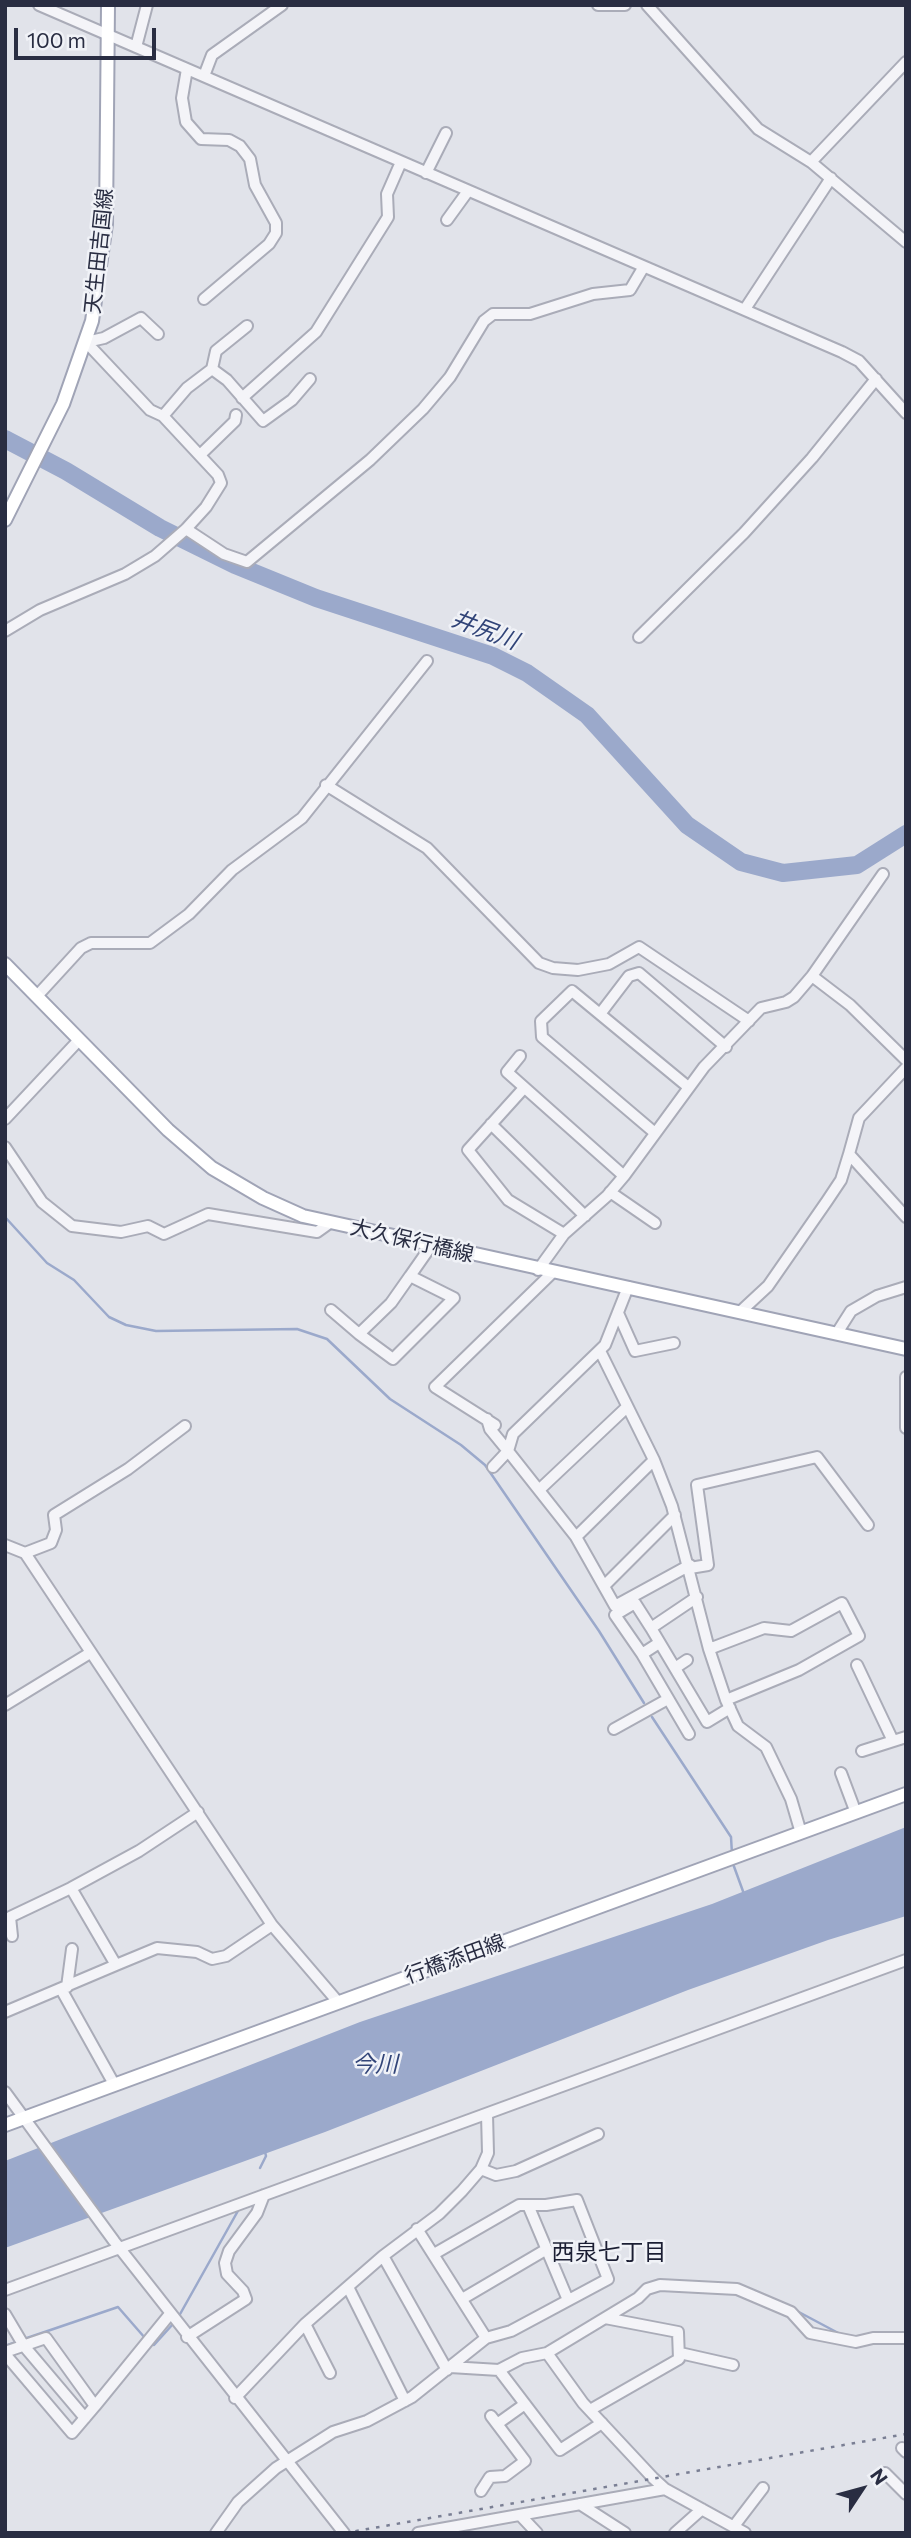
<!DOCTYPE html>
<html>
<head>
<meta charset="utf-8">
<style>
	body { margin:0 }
	#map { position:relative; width:911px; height:2538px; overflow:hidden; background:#e1e3ea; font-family:Commissioner,sans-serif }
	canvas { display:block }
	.frame { position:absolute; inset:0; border:7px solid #292d42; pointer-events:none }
	.north { position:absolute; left:827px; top:2454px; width:70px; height:70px; -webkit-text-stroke:5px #f0f2f7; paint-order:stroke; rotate:54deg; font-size:19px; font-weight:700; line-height:28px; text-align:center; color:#292d42 }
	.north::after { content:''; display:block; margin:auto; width:24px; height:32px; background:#292d42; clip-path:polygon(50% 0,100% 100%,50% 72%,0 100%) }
	.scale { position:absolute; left:14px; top:28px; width:142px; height:32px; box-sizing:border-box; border:4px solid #292d42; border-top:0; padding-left:9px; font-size:21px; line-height:24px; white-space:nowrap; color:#292d42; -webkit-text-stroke:5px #f0f2f7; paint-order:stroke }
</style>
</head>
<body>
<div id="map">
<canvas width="911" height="2538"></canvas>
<div class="frame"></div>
<div class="north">N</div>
<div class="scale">100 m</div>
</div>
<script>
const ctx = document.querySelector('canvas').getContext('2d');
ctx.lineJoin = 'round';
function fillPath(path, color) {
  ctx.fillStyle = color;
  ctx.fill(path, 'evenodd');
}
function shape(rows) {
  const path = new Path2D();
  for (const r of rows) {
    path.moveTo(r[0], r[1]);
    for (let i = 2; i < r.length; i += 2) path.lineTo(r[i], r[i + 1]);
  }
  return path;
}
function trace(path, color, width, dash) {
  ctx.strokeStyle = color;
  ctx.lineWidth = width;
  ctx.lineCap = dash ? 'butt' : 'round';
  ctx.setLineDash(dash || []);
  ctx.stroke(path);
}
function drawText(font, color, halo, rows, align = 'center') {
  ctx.font = font + ' Commissioner,"Noto Sans JP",sans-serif';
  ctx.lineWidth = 5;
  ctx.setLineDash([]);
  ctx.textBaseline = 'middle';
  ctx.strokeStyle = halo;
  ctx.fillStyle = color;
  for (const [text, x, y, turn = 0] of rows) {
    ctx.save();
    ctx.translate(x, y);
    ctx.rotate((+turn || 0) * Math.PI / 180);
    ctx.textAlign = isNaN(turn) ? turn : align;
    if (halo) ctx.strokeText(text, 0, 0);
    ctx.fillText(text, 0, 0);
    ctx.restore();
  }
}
fillPath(shape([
	[906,1827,906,1916,828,1940,688,1990,325,2132,5,2248,5,2161,360,2022,712,1904]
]), '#9ba9cb');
trace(shape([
	[5,1217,47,1263,74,1280,109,1317,126,1325,156,1331,297,1329,327,1339,390,1399,461,1445,485,1465,599,1631,644,1703],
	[652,1717,731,1837,732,1854],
	[732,1861,744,1894],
	[260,2168,266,2156,265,2152],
	[795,2310,842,2335],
	[179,2316,239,2209],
	[24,2339,118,2307,145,2338],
	[154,2345,173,2324],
	[5,2346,16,2342]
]), '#9ba9cb', 2.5);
trace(shape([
	[5,439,66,471,160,528,235,565,316,598,493,656,527,673,587,715,687,825,741,862,783,873,857,865,906,834]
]), '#9ba9cb', 18);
const minor = shape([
	[39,5,842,352,859,361,906,413],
	[598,5,625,5],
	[647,5,758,129,811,162,906,242],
	[136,47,147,5],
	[187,69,182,98,186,122,201,139,229,140,240,146,250,159,255,185,276,223,276,233,269,244,204,299],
	[204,76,212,55,282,5],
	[811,162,906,62],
	[426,173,446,133],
	[447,220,468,191],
	[745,309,831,178],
	[86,342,104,338,141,318,158,334],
	[212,369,216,351,247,326],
	[242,398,316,332,388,217,387,194,401,162],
	[163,416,187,388,212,369,227,380,263,421,292,400,310,379],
	[200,455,235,421,236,415],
	[186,529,224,554,247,562,370,460,423,409,450,377,484,321,493,314,530,314,593,294,630,290,643,268],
	[5,631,40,610,125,574,155,556,186,529,206,507,221,483,218,475,163,416,150,410,86,342],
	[639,637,744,533,812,458,876,379],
	[326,785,427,848,539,963,553,968,578,970,609,964,639,947,749,1021],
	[812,976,850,1005,906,1060],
	[37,996,81,948,91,943,150,943,189,914,232,870,302,818,427,661],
	[600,1014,629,976,639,973,726,1047],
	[520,1056,507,1072,624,1176],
	[906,1068,859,1118,849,1154,906,1217],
	[524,1088,468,1150,508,1200,564,1234],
	[5,1119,79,1040],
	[491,1124,585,1216],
	[655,1133,542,1037,541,1021,572,991,687,1086],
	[5,1147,42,1202,72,1226,121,1232,148,1226,164,1234,208,1214,317,1232,331,1222],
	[610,1192,655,1223],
	[538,1270,564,1234,607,1196,624,1176,704,1067,761,1008,786,1002,794,997,812,976,883,874],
	[410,1276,391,1303,359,1334,393,1359,454,1298,410,1276,431,1246],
	[628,1287,605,1345,513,1434,508,1451,576,1537,615,1606,690,1565],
	[331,1310,359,1334],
	[740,1312,768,1286,827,1201,841,1180,849,1154],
	[618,1313,635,1351,674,1343],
	[837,1333,851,1311,877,1296,906,1287],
	[600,1351,654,1460,672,1506,709,1649,726,1700,738,1726,766,1747,791,1799,801,1833],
	[906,1377,906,1428],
	[487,1419,490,1429,508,1451,493,1467],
	[495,1425,435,1387,552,1273],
	[539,1490,627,1407],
	[576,1537,654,1460],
	[5,1545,25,1553,51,1543,56,1530,54,1515,128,1469,185,1426],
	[25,1553,272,1925,338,2002],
	[690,1568,708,1565,697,1485,817,1457,868,1525],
	[604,1586,675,1515],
	[697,1597,651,1628,707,1722,730,1708],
	[651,1628,635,1603,615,1615,642,1654,659,1643],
	[709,1649,764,1628,791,1631,842,1603,859,1636,799,1670,726,1700],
	[642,1654,689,1734],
	[857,1665,893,1741],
	[675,1668,687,1660],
	[5,1705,90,1653],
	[614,1729,668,1699],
	[862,1751,906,1737],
	[841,1773,856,1813],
	[12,1936,10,1917,71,1888],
	[116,1965,157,1948,197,1952,212,1959,226,1956,272,1925],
	[67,1987,72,1949],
	[61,1989,114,2084],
	[5,2012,116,1965,71,1888,139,1851,198,1812],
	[5,2092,114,2241,344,2533],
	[481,2169,496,2175,516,2171,598,2134],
	[528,2205,568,2300],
	[434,2254,519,2205,546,2205,577,2200,608,2279,511,2331,486,2338],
	[383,2256,447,2370],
	[348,2287,405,2401],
	[5,2290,906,1960],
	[462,2299,547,2249],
	[5,2314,24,2346,85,2418],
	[305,2324,330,2373],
	[187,2337,246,2299,243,2291,227,2274,225,2263,229,2251,257,2213,264,2195],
	[5,2352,46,2338,95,2406,72,2433,5,2354],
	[547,2353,583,2403,653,2478,665,2489,745,2533],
	[680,2353,733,2365],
	[450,2367,499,2370,522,2358,547,2353,638,2298,647,2289,660,2285,737,2289,791,2312,810,2333,856,2342,873,2338,906,2338],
	[499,2370,560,2450,602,2423],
	[235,2398,305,2324,383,2256,439,2214,462,2191,481,2169,488,2153,487,2114],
	[95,2406,170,2314],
	[590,2410,679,2359,678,2332,605,2318],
	[497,2424,525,2404],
	[902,2448,906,2452],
	[885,2473,906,2494],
	[481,2491,490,2477,505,2476,525,2461,491,2416],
	[580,2504,625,2533],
	[520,2515,537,2533],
	[734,2526,763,2488],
	[216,2533,238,2502,276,2468,333,2432,367,2421,412,2397,486,2338,417,2229],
	[418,2533,665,2489],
	[675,2533,702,2509]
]);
const major = shape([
	[5,520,63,404,92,321,106,224,108,5],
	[5,964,168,1130,212,1168,263,1198,303,1216,906,1349],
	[5,2125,906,1794]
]);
trace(minor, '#aaacb8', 14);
trace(major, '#a0a4b6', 16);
trace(minor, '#f4f4f8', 10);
trace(major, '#fff', 12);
trace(shape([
	[345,2533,906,2434]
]), '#7a7f94', 2.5, [3.5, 7]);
drawText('21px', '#292d42', '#f0f2f7', [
	["天生田吉国線",99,251,-84],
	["大久保行橋線",412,1241,13],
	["行橋添田線",455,1959,-20]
]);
drawText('italic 23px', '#314478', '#f0f2f7', [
	["井尻川",485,630,21],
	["今川",375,2064]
]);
drawText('23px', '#1b1e33', '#f0f2f7', [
	["西泉七丁目",609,2252]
]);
</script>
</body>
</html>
